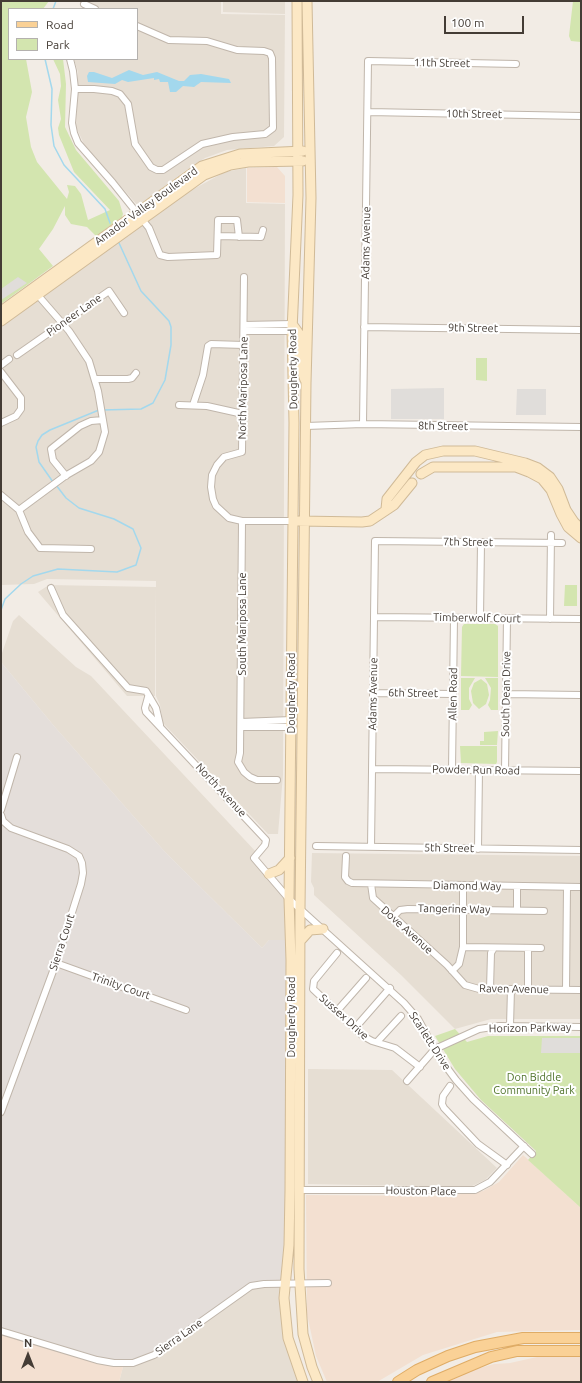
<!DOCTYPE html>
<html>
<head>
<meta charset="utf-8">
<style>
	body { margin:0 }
	#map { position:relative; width:582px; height:1383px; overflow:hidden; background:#f2ece5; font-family:Ubuntu,sans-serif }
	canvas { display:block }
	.frame { position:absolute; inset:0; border:2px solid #443c35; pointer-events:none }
	.legend { position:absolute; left:8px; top:8px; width:130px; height:52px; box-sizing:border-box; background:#fff; border:1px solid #b4b1ae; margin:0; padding:5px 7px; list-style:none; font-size:12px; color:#443c35 }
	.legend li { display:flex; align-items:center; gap:8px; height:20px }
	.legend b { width:20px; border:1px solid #b4b1ae }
	.north { position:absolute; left:8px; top:1335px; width:40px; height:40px; -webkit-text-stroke:3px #fff; paint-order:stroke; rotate:0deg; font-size:11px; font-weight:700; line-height:16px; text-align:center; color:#443c35 }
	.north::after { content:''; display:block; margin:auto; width:14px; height:18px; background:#443c35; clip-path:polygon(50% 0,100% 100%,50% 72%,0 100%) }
	.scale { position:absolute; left:444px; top:16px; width:80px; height:18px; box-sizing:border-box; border:2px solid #443c35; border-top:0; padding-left:5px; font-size:12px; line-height:14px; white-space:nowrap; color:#443c35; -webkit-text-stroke:3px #fff; paint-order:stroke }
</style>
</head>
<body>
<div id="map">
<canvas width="582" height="1383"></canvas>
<div class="frame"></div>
<ul class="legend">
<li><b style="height:5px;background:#fad196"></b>Road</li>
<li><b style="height:11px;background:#d3e5af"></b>Park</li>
</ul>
<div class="north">N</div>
<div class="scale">100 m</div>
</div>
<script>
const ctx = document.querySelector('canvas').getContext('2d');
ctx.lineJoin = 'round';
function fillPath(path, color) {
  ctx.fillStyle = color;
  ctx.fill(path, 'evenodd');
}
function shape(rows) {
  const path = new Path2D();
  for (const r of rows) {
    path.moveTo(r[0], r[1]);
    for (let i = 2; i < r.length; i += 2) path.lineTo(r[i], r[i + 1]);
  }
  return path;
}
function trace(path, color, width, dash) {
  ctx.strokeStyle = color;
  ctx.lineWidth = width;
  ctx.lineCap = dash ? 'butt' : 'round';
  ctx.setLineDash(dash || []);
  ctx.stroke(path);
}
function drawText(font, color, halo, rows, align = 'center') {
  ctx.font = font + ' Ubuntu,sans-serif';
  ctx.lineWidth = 4;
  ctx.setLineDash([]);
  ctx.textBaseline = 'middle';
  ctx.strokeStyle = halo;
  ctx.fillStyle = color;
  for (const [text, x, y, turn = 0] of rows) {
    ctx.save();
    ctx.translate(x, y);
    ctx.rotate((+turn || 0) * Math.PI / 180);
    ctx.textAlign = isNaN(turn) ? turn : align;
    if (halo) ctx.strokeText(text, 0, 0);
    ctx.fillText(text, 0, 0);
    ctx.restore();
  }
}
fillPath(shape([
	[89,1,221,1,221,14,285,15,284,137,274,146,227,150,205,158,185,171,138,206,84,144,76,127,78,72,74,59,137,59,137,9,84,9],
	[223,1,285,1,285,14,223,12],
	[246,168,246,203,285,204,283,775,278,834,268,834,163,723,160,705,156,696,156,581,47,579,34,584,1,585,1,327,190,191,225,172],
	[49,585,156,587,155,696,127,696,38,592],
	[19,615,76,667,91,676,258,854,255,858,289,899,291,940,269,940,262,948,165,852,54,726,1,662,1,656,13,621],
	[312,853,581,856,581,1019,491,1019,455,1029,401,975,314,895,314,888,311,882],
	[308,1069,392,1070,497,1168,485,1180,470,1187,308,1184],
	[285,1284,285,1316,303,1382,119,1382,124,1363,251,1286]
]), '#e6ded3');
fillPath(shape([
	[277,167,285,176,285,203,247,202,247,168],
	[523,1155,581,1208,581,1330,497,1332,423,1355,377,1382,327,1382,316,1356,307,1314,306,1195,447,1196,483,1191,499,1182],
	[3,1332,124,1363,119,1382,1,1382,1,1338],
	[537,1357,581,1357,581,1382,447,1382,473,1370,494,1364,510,1363]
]), '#f3e0d1');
fillPath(shape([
	[1,662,54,726,165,852,262,948,269,940,291,940,285,1284,251,1286,143,1360,114,1363,3,1332,1,1338]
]), '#e4deda');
fillPath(shape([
	[1,1,49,1,43,9,9,9,9,59,26,59,32,92,26,117,31,147,37,162,67,199,69,192,67,185,75,186,81,194,88,220,110,210,74,172,59,135,58,128,61,119,58,100,61,86,60,74,53,59,63,59,66,84,65,127,76,150,119,201,123,214,122,217,96,236,87,227,71,224,65,215,65,206,53,229,39,249,53,266,1,304],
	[573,1,581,1,581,42,571,41,569,36],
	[476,358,487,358,487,381,476,380],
	[565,585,577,585,577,606,564,606],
	[464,624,495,624,498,626,498,677,461,676,462,627],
	[461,678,475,678,469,688,469,699,472,705,469,710,461,710],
	[485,678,498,678,498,710,491,710,488,705,490,700,491,688],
	[481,679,487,684,489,695,486,704,479,709,473,703,471,691,474,683],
	[498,731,497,745,480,745,480,741,484,741,484,732],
	[460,746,497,746,497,762,496,764,461,763],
	[455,1029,467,1042,488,1036,581,1036,581,1208,528,1160,536,1151,481,1100,455,1069,435,1036]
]), '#d3e5af');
fillPath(shape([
	[18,277,27,283,1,300,1,289],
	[444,388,444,419,391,419,391,389],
	[517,389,546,389,546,415,516,415],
	[542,1038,581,1038,581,1053,541,1053]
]), '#e0ddda');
fillPath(shape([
	[129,70,143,75,157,72,179,81,184,81,190,75,201,74,229,79,231,83,201,82,194,87,183,86,176,92,170,92,168,82,160,82,159,79,154,80,154,78,128,82,122,80,115,84,88,82,87,76,89,72,94,72,112,78]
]), '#a3d8ed');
trace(shape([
	[53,9,56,1],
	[45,59,52,89,51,125,54,146,64,165,105,209,110,223],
	[102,410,141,409,153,403,165,380,171,345,171,327,169,321,141,291,119,243],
	[53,482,39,462,36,447,38,441,42,435,50,430,99,410],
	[1,610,5,599,21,584,33,576,58,569,117,572,136,565,141,548,133,529,114,519,79,508,66,498,56,485]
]), '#a3d8ed', 1.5);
const street = shape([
	[84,4,95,9],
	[70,59,73,71,75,89,72,123,74,133,78,143,113,183,149,228,160,255,168,257,217,255,218,220,237,220,239,237],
	[75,89,94,89,112,91,120,94,128,104,135,144,151,167,157,170,163,170,202,144,233,137,265,134,273,128,272,58,270,53,264,51,237,50,207,41,169,40,137,26],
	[368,112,581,116],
	[218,236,261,237,263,230],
	[244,277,242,452,224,457,217,465,212,475,211,487,213,499,216,506,229,518,242,521,292,521],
	[244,325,292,324],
	[364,327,581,330],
	[244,331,292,331],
	[17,355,109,291,124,313],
	[1,365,9,359],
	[1,372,21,398,21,409,16,416,1,423],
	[96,379,128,379,132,378,136,373],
	[179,405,207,406,243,414],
	[193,405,203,375,208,346,211,344,244,345],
	[363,424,368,61,516,64],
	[306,426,363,424,581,427],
	[66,476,53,460,51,449,80,426,91,421,103,420],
	[1,495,19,510,28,532,40,548,91,549],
	[19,510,65,476,91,461,99,452,105,432,98,391,89,361,69,331,36,293],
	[242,521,240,753,238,762,244,772,250,777,257,780,277,780],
	[51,588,63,615,128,688,146,691,156,708,160,725],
	[374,617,581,619],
	[480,618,481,542],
	[550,619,551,535],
	[373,693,453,694],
	[506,694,581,695],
	[148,697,145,708,146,712,266,840,265,845,254,858,289,899,404,1003,418,1019,439,1057,456,1080,473,1099,532,1154],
	[241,722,291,720],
	[241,727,291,727],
	[372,769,581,771],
	[452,770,454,618],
	[505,770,507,618],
	[1,810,17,757],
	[1,815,3,821,11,828,68,849,79,856,82,863,83,873,81,884,56,963,1,1112],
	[316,846,581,850],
	[371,847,375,541,562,543],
	[478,849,479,770],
	[346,856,345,877,348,881,352,883,581,887],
	[371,884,373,898,447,965,465,985,479,989,581,990],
	[517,910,517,886],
	[393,917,400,910,408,909,544,911],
	[463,947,541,948],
	[337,953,314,981,313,989,363,1036,372,1041,395,1048,420,1067],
	[56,963,186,1010],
	[452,971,459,964,463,947,463,886],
	[490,989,491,953,494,948],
	[528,989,528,948],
	[566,990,567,887],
	[337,1011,366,978],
	[510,1026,511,989],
	[355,1028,390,988],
	[377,1042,401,1016],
	[407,1081,435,1049,479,1029,499,1026,581,1027],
	[450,1086,443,1096,442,1104,444,1108,478,1144,507,1165],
	[300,1190,475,1190,490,1182,524,1146],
	[1,1331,97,1360,114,1363,133,1363,154,1355,251,1286,264,1284,328,1283]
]);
const secondary = shape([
	[297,1,298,195,292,331,294,423,289,899,291,960,290,1190,289,1245,284,1298,288,1338,303,1382],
	[307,1,311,198,306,383,300,909,299,1269,303,1334,312,1367,318,1382],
	[1,311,202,166,240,154,303,151],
	[1,321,204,175,230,165,248,162,303,161],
	[292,324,300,335,300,366,305,380],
	[421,474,433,467,516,467,529,472,542,479,551,490,561,514,568,527,581,538],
	[386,509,387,499,416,462,425,455,443,451,475,451,525,463,538,468,550,477,558,489,566,510,574,522,581,529],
	[299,521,362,522,370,521,394,505,412,483],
	[269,874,279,870,290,858],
	[301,940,310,930,323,929]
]);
const primary = shape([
	[398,1382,417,1370,448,1356,475,1347,523,1338,581,1338],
	[432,1382,491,1357,517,1351,581,1351]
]);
trace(street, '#c0b6ab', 8);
trace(secondary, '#d0ba97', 11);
trace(primary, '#dfac66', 12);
trace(street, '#fff', 6);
trace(secondary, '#fce8c5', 9);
trace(primary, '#fad196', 10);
drawText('11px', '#443c35', '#fff', [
	["11th Street",442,63,1],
	["10th Street",474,114,1],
	["Amador Valley Boulevard",146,206,-36],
	["Adams Avenue",366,243,-89],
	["Pioneer Lane",74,315,-35],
	["9th Street",473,328,1],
	["Dougherty Road",293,369,-91],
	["North Mariposa Lane",243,388,-89],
	["8th Street",443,426,1],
	["7th Street",468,542,1],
	["Timberwolf Court",477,618,1],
	["South Mariposa Lane",242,624,-90],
	["Dougherty Road",291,693,-90],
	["6th Street",413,693,1],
	["Adams Avenue",373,694,-89],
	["Allen Road",453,694,-89],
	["South Dean Drive",506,694,-89],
	["Powder Run Road",476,770,1],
	["North Avenue",221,790,47],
	["5th Street",449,848,1],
	["Diamond Way",467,886,1],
	["Tangerine Way",454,909,1],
	["Dove Avenue",407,930,42],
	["Sierra Court",62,942,-72],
	["Trinity Court",121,986,19],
	["Raven Avenue",514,989,1],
	["Dougherty Road",291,1017,-90],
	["Sussex Drive",344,1017,42],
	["Horizon Parkway",530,1028,-1],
	["Scarlett Drive",430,1041,57],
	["Houston Place",421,1191,1],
	["Sierra Lane",179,1337,-35]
]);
drawText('11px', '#4f732b', '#fff', [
	["Don Biddle",534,1077],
	["Community Park",534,1090]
]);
</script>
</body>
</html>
